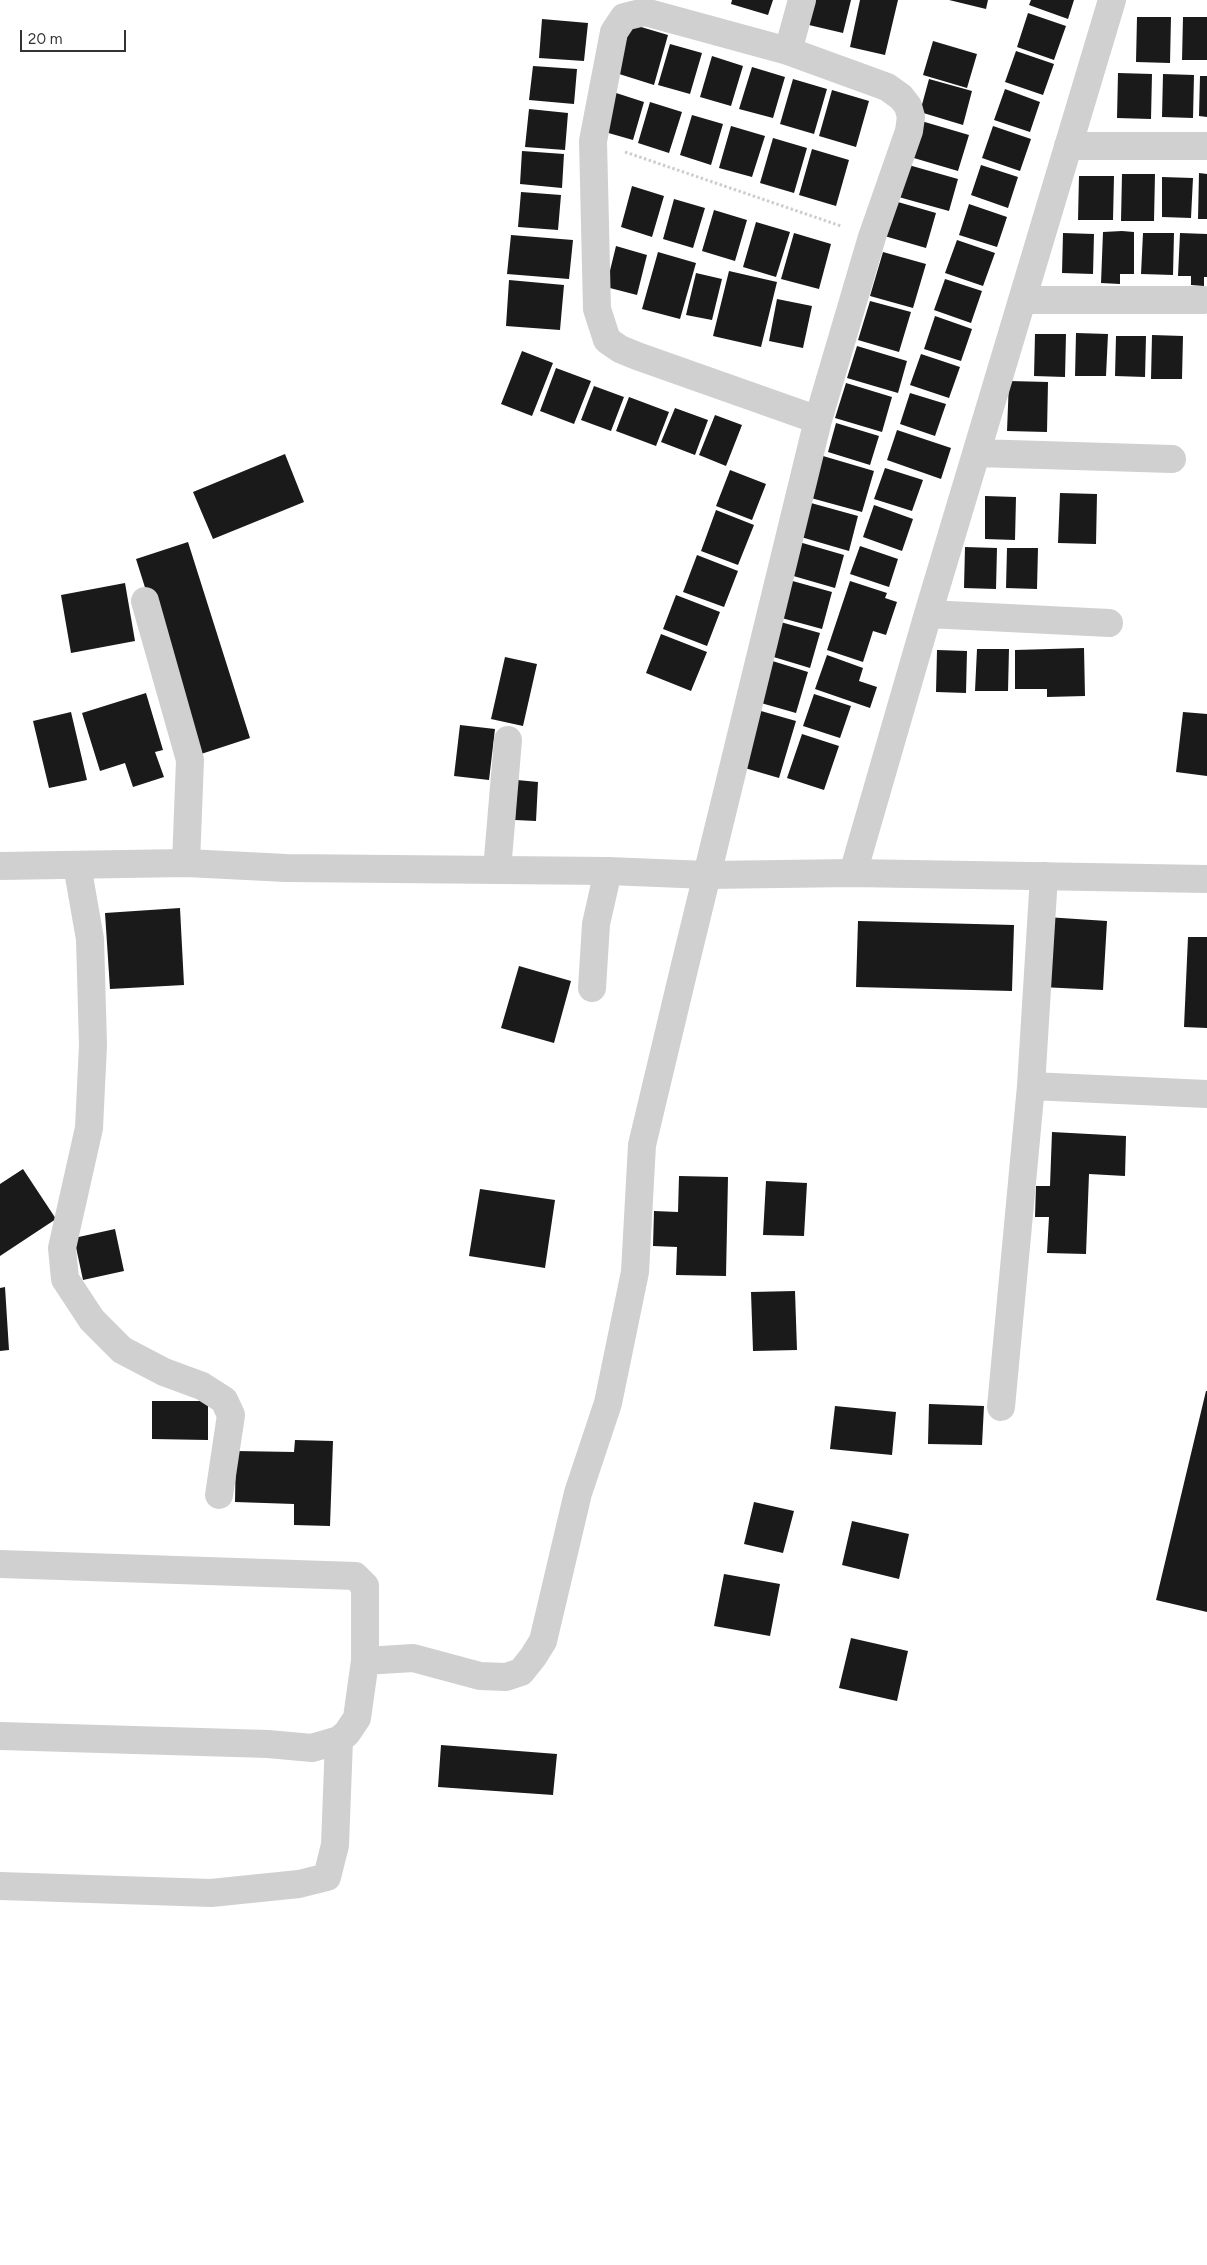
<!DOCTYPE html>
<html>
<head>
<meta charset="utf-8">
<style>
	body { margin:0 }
	#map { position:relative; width:1207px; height:2265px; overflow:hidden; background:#fff; font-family:Figtree,sans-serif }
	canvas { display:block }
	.scale { position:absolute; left:20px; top:30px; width:106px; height:22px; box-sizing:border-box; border:2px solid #333; border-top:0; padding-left:6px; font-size:15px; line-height:18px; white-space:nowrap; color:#333; -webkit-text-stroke:4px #fff; paint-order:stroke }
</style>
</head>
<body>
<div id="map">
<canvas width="1207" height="2265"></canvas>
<div class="scale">20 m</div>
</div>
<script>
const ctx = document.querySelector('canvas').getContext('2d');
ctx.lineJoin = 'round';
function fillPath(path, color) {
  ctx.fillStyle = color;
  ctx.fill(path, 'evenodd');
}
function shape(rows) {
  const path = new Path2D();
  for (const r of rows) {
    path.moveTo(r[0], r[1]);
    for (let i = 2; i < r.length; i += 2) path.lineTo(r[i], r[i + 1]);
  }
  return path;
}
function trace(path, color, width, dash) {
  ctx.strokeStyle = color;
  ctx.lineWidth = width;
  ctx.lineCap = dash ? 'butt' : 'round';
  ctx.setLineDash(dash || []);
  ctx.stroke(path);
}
fillPath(shape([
	[732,0,773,0,768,15,731,4],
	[815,0,851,0,843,33,809,25],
	[860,0,898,0,885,55,850,47],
	[949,0,988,0,986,9],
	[1031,0,1074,0,1068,19,1029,5],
	[1028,13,1066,26,1054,60,1017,47],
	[1137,17,1171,17,1170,63,1136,62],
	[1183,17,1207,17,1207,60,1182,60],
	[542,19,588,23,584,61,539,58],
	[631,24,668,35,654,85,616,73],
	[933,41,977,54,967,88,923,75],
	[670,44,702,53,690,94,658,85],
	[1016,51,1054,64,1043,95,1005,82],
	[712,56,743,66,731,106,700,97],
	[533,66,577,69,574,104,529,100],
	[752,67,785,77,773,118,739,109],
	[1118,73,1152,74,1151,119,1117,118],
	[1163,74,1194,75,1193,118,1162,117],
	[1200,76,1207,76,1207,117,1199,116],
	[793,79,827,89,814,134,780,124],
	[929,79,972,91,963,125,920,112],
	[1005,89,1040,102,1030,132,994,120],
	[832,90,869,101,856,147,819,136],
	[610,91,644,102,633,140,598,130],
	[650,102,682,112,669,153,638,143],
	[529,109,568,113,565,150,525,147],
	[692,115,723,124,711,165,680,155],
	[918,120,969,135,958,171,907,156],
	[731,126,765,136,752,177,719,168],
	[993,126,1031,139,1020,171,982,158],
	[773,138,807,148,794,193,760,183],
	[812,149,849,160,836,206,799,195],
	[522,151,564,154,562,188,520,184],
	[905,164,958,179,949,211,895,196],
	[981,165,1018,177,1008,208,971,195],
	[1199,173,1207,174,1207,219,1198,219],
	[1122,174,1155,174,1154,221,1121,221],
	[1079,176,1114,176,1113,220,1078,220],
	[1162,177,1193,178,1191,218,1162,217],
	[632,186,664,196,652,237,621,227],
	[521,192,561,195,558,230,518,227],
	[674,199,705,208,693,248,663,239],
	[891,200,936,213,926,248,881,235],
	[969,204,1007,217,997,247,959,235],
	[714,210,747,220,735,261,702,251],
	[756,222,790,232,776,277,743,267],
	[1122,231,1134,232,1134,274,1120,274,1120,284,1101,283,1103,232],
	[794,233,831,244,819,289,781,279],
	[1063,233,1094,234,1093,274,1062,273],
	[1143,233,1174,233,1173,275,1141,274],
	[1180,233,1207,234,1207,277,1204,277,1204,286,1191,285,1191,276,1178,276],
	[511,235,573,240,569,279,507,274],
	[957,240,995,253,983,286,945,273],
	[616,246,647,255,637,295,606,287],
	[658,252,696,263,680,319,642,309],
	[883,252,926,264,913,308,870,296],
	[729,271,777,282,761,347,713,336],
	[696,273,722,279,712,320,686,315],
	[945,279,982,291,971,323,934,310],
	[509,280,564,285,560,330,506,326],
	[777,299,812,306,803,348,769,341],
	[870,301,911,312,899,352,858,340],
	[935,316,972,329,961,361,924,349],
	[1076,333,1108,334,1106,376,1075,376],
	[1035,334,1066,334,1065,377,1034,376],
	[1152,335,1183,336,1182,379,1151,379],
	[1116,336,1146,336,1145,377,1115,376],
	[857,346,907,361,898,393,847,378],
	[522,351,553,363,532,416,501,404],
	[921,354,960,367,949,398,910,385],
	[556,368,591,381,574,424,540,411],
	[1009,381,1048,382,1047,432,1007,431],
	[846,383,892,397,882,432,835,418],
	[594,386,624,397,611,431,581,420],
	[910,393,946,404,935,436,900,424],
	[629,397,669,412,656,446,616,431],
	[675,408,708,420,695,455,661,442],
	[715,415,742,425,726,466,699,455],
	[836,423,879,436,870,465,828,452],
	[897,430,951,448,941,479,887,460],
	[285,454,304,502,213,539,193,492],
	[823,456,874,471,862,512,811,498],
	[885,468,923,480,912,511,874,499],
	[730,470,766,484,752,520,716,506],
	[1060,493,1097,494,1096,544,1058,543],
	[985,496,1016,497,1015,540,985,539],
	[811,503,858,516,849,551,801,537],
	[874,505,913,519,902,551,863,537],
	[716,510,754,525,738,565,701,551],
	[188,542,250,738,198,755,136,559],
	[799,542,844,555,835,588,790,575],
	[860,546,898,559,889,587,850,574],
	[965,547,997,548,996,589,964,588],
	[1007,548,1038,548,1037,589,1006,588],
	[697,555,738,571,724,607,683,592],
	[789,580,832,592,822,629,778,617],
	[850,581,887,593,885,598,897,602,886,635,873,631,863,662,827,650],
	[125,583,135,641,71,653,61,595],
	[676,595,720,612,707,646,663,629],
	[777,621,820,633,810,668,767,655],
	[661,634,707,652,691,691,646,673],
	[1084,648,1085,696,1047,697,1047,689,1015,689,1015,650],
	[977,649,1009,649,1008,691,975,691],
	[937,650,967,651,966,693,936,692],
	[827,655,863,668,859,681,877,687,870,708,815,689],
	[505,657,537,664,523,726,491,719],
	[766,659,808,672,796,713,754,701],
	[146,693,163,750,155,752,164,777,133,787,125,763,100,771,82,713],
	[814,694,851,706,840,738,803,726],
	[754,709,796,721,779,778,738,766],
	[71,712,87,780,49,788,33,721],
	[1183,712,1207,714,1207,776,1176,772],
	[460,725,495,729,489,780,454,776],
	[802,734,839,746,824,790,787,778],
	[517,780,538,782,536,821,515,820],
	[180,908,184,985,110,989,105,913],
	[1046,917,1107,921,1103,990,1041,987],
	[858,921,1014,925,1012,991,856,987],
	[1188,937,1207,937,1207,1028,1184,1027],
	[519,966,571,981,554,1043,501,1028],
	[1052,1132,1126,1136,1125,1176,1089,1174,1086,1254,1047,1253,1049,1217,1035,1217,1036,1186,1050,1186],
	[23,1169,56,1219,0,1256,0,1184],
	[679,1176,728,1177,726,1276,676,1275,677,1247,653,1246,654,1211,678,1212],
	[766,1181,807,1183,804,1236,763,1235],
	[480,1189,555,1200,545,1268,469,1256],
	[115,1229,124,1271,83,1280,74,1238],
	[5,1287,9,1350,0,1351,0,1288],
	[795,1291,797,1350,753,1351,751,1292],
	[1206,1391,1207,1391,1207,1612,1156,1600],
	[152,1401,208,1401,208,1440,152,1439],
	[929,1404,984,1406,982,1445,928,1444],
	[835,1406,896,1412,892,1455,830,1449],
	[295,1440,333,1441,330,1526,294,1525,294,1504,235,1502,236,1451,294,1452],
	[754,1502,794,1511,783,1553,744,1544],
	[852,1521,909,1534,899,1579,842,1565],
	[724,1574,780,1584,770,1636,714,1626],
	[851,1638,908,1651,897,1701,839,1688],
	[441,1745,557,1754,553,1795,438,1787]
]), '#1a1a1a');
trace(shape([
	[625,152,841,226]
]), '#cdcdcd', 3, [2.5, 2.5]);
trace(shape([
	[788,51,802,0],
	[1068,146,1207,146],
	[1023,300,1203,300],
	[977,453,1172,459],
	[145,601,190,760,186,863],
	[928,614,1109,623],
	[77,865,90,939,93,1045,89,1128,62,1248,65,1279,92,1320,122,1350,164,1372,202,1386,224,1400,231,1415,219,1495],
	[497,870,508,740],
	[853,873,928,614,1112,0],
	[592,988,596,924,608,871],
	[1031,1086,1207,1094],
	[1001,1407,1031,1086,1044,876],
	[0,1564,355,1576,365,1586,365,1661],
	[0,1736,268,1744,312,1748,339,1740,347,1733,357,1718,365,1661,413,1658,480,1676,506,1677,521,1672,533,1657,543,1641,578,1493,608,1403,635,1272,642,1145,685,965,818,420,872,237,909,131,911,117,908,106,901,97,887,87,788,51,645,12,624,17,614,32,593,141,597,309,607,340,620,349,637,356,818,420],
	[0,1886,211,1893,299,1884,327,1877,335,1845,339,1740]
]), '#d0d0d0', 28);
trace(shape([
	[0,866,186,863,286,868,608,871,707,875,853,873,1207,879]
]), '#d0d0d0', 28);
</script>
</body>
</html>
